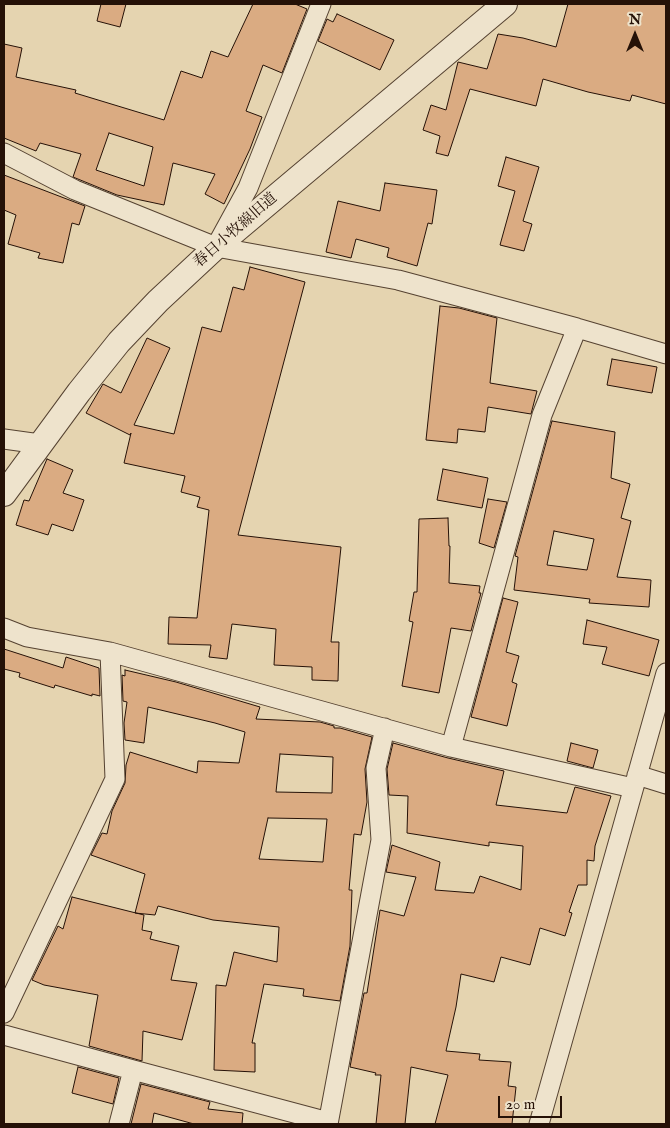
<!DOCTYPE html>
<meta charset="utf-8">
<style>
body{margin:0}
#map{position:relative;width:670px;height:1128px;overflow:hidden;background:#e5d4b0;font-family:"IM FELL English",serif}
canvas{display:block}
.frame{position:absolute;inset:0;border:5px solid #251107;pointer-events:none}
.north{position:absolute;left:610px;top:10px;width:50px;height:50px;-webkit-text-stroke:4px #eee3cc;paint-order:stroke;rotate:0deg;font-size:14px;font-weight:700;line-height:20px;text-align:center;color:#251107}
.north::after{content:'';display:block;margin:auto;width:18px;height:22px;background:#251107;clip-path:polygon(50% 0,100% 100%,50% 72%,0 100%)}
.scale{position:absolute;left:498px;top:1096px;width:64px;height:22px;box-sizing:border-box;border:2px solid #251107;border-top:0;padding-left:6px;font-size:15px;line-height:18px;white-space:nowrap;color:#251107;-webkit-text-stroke:4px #eee3cc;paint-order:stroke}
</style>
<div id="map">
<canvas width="670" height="1128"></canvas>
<div class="frame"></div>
<div class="north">N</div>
<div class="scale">20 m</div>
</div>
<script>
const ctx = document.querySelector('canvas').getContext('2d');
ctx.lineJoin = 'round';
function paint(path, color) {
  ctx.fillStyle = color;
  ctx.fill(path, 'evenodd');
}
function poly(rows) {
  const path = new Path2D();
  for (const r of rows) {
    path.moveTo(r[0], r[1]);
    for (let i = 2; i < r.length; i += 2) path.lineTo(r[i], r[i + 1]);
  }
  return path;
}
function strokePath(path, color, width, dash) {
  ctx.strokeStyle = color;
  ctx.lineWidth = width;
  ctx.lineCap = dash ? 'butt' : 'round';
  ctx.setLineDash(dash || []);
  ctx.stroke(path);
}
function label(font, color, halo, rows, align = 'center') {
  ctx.font = font + ' "IM FELL English","Noto Serif JP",serif';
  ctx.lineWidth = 4;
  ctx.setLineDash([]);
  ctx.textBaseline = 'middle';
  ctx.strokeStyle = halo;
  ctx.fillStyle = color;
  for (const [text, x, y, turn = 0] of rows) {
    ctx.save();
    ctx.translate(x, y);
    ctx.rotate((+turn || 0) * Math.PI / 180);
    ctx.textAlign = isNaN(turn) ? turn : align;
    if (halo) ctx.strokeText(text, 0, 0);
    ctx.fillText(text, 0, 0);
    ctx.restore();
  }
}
const building = poly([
 [101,4,126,4,120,27,97,21,101,4],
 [253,4,295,4,307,9,282,73,263,65,246,111,262,117,250,149,224,204,205,194,215,174,173,163,164,205,117,195,73,177,81,154,40,143,36,151,4,138,4,44,22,48,16,77,76,90,75,93,164,120,181,71,202,78,211,51,228,57,253,4],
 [109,133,153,147,144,186,96,170,109,133],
 [568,4,666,4,666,104,632,95,630,101,588,92,543,79,536,106,470,89,448,156,436,153,440,136,423,130,431,105,446,110,458,62,487,69,498,34,523,38,556,47,568,4],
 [337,14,394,40,380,70,318,41,327,19,333,22,337,14],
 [506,157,539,167,523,221,532,224,524,251,500,245,515,191,498,186,506,157],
 [4,175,85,206,79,225,72,223,63,263,38,258,40,253,8,244,16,215,4,210,4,175],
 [385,183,437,190,432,224,428,223,417,266,387,257,389,248,356,239,351,258,326,252,338,201,380,211,385,183],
 [250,267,305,282,238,535,341,547,331,642,339,642,338,681,312,680,312,667,274,665,276,629,232,624,227,659,209,657,211,645,168,644,169,617,197,618,209,510,197,507,200,497,181,492,185,476,124,463,131,433,130,435,86,413,103,384,121,393,147,338,170,348,134,425,174,434,202,327,221,332,233,287,244,290,250,267],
 [440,306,459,308,497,318,490,383,537,391,531,414,488,407,485,432,458,429,457,443,426,440,440,306],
 [612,359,657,367,652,393,607,385,612,359],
 [552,421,615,432,611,478,630,484,621,518,631,521,617,577,651,580,649,607,589,603,590,599,514,590,518,557,515,556,552,421],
 [554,531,594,539,587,570,547,565,554,531],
 [47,459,73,470,63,493,84,500,73,531,52,524,48,535,16,525,24,500,29,501,47,459],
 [443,469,488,478,482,508,437,500,443,469],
 [488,499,507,502,494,548,479,543,488,499],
 [448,518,449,546,450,546,449,583,480,586,479,593,481,593,471,631,451,628,439,693,402,686,413,622,409,621,414,592,417,592,419,519,448,518],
 [503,598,518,602,506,652,519,656,512,682,517,684,507,726,471,717,503,598],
 [587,620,659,640,649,676,602,664,607,647,583,644,587,620],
 [4,649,63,668,66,657,99,668,100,696,92,694,92,696,55,685,54,688,19,677,20,673,4,669,4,649],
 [125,670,176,682,260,707,256,719,320,722,334,726,334,728,340,728,372,737,365,769,367,802,361,835,354,834,349,890,352,890,350,946,340,1001,303,996,304,989,264,984,252,1043,255,1043,255,1072,214,1070,216,985,226,986,234,952,277,962,279,927,213,920,158,906,155,915,135,913,145,874,91,855,102,833,107,834,112,811,125,783,126,765,130,752,197,773,198,761,239,763,245,732,215,723,148,707,144,743,125,740,124,723,127,702,123,701,122,675,125,676,125,670],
 [280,754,333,757,332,793,276,792,280,754],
 [268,818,327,819,323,862,259,859,268,818],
 [393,743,448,758,504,771,496,805,567,813,575,787,611,796,595,846,594,861,587,860,587,885,578,885,569,912,572,913,565,936,540,928,530,965,501,957,494,982,461,974,456,1007,446,1051,480,1054,479,1060,511,1062,508,1086,516,1087,512,1124,435,1124,448,1075,411,1067,405,1124,376,1124,381,1075,375,1075,376,1073,350,1067,364,993,367,993,380,910,404,916,416,877,386,872,392,845,440,862,435,890,474,893,480,876,521,890,523,846,489,842,489,846,407,833,408,796,389,795,387,769,393,743],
 [571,743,598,750,593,768,567,761,571,743],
 [72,897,144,915,142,930,152,932,150,939,179,946,171,980,197,983,182,1040,143,1031,142,1061,89,1046,98,995,44,985,32,980,58,926,63,929,72,897],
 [78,1067,119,1078,113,1104,72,1093,78,1067],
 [141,1084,210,1102,208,1109,243,1113,242,1124,194,1124,154,1113,152,1124,131,1124,141,1084]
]);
paint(building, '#daab82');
strokePath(building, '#251107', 1);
const minor = poly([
 [4,153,75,190,216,247,398,280,577,328,666,354],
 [219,241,248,188,321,4],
 [4,439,40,444],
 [4,628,27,637,110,652,451,747,633,788],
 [451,747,542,415,577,328],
 [637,775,666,784],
 [4,1013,115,779,110,652],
 [4,1035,133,1070,119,1124],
 [133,1070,328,1122],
 [328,1124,381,840,376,768,385,728],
 [539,1124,666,673]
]);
const tertiary = poly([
 [4,494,79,392,119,342,158,301,216,247,505,4]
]);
strokePath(minor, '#554231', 21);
strokePath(tertiary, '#554231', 26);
strokePath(minor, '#eee3cc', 19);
strokePath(tertiary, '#eee3cc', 24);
label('15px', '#251107', '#eee3cc', [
 ["春日小牧線旧道",236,231,-41]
]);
</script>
